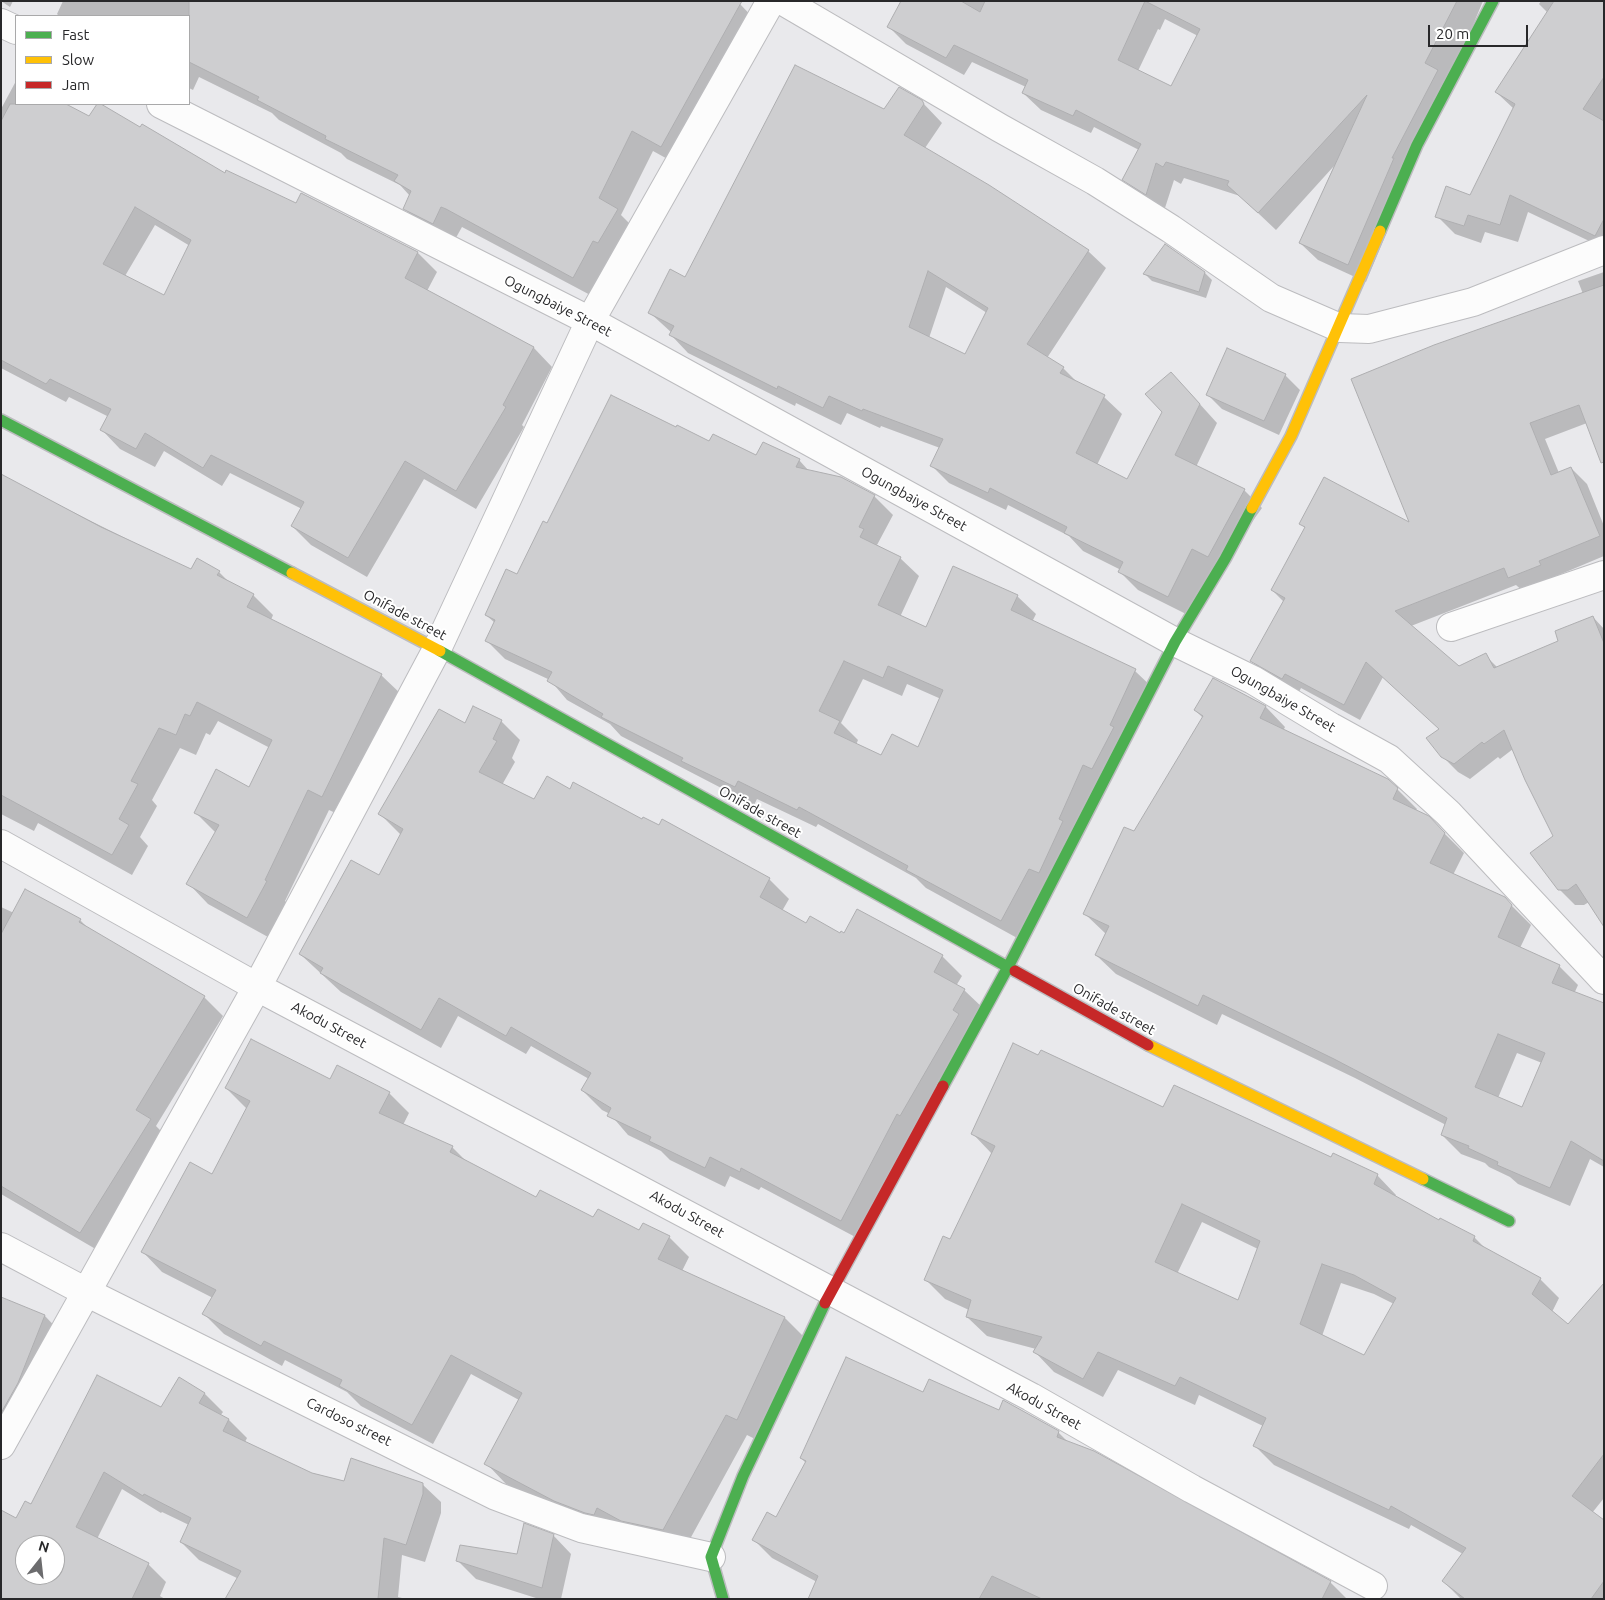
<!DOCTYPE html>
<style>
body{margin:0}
#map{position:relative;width:1605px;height:1600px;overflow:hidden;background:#e9e9ec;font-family:Ubuntu,sans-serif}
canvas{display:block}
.frame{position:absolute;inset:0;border:2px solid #28282a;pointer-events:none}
.legend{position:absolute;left:15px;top:15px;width:175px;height:90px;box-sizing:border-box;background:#fff;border:1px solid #a9a9aa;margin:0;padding:6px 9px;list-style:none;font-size:15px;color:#28282a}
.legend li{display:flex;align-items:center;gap:10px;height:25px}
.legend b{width:25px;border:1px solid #a9a9aa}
.north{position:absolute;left:15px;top:1535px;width:50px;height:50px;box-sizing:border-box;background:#fff;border:1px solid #a9a9aa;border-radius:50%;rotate:16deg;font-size:14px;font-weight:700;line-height:20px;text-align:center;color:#28282a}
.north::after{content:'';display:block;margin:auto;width:18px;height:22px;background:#6c6c6e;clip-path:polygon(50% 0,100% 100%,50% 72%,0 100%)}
.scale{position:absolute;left:1428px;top:25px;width:100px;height:22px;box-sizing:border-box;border:2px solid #28282a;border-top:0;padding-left:6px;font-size:15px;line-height:18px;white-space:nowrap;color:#28282a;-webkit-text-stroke:4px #fff;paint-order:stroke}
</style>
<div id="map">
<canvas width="1605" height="1600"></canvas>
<div class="frame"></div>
<ul class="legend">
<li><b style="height:6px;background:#4caf50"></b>Fast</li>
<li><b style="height:6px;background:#ffc107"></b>Slow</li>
<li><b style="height:6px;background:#c62828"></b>Jam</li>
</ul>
<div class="north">N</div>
<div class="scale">20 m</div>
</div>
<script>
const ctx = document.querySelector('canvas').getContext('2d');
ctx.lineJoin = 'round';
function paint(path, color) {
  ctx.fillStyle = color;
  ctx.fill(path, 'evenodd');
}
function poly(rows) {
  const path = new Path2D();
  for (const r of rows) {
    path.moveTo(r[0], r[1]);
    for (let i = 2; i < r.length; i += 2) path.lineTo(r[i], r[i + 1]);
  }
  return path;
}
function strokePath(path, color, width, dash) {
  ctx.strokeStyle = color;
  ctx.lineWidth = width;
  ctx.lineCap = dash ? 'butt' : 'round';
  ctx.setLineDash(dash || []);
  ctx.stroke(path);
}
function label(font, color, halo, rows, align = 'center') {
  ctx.font = font + ' Ubuntu,sans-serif';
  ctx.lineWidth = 4;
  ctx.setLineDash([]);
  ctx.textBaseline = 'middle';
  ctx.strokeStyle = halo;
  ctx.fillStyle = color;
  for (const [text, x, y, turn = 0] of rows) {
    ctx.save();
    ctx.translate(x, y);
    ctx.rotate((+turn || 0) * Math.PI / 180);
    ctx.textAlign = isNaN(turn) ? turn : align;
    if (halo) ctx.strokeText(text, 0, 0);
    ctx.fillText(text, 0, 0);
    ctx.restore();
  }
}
paint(poly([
 [1,1,13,1,10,7],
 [63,1,679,1,740,4,760,25,682,167,653,151,621,215,637,231,594,297,462,227,453,243,425,229,405,209,410,196,400,185,347,159,341,153,279,120,272,113,199,77,193,90,189,88,189,16,59,16,57,14],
 [903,1,1483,1,1366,282,1318,260,1300,243,1334,166,1276,230,1240,196,1184,178,1181,184,1174,180,1164,211,1142,197,1124,180,1139,150,1094,127,1091,133,1041,110,1023,93,1026,87,972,62,964,75,906,44,888,26],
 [1165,19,1198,36,1171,88,1138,71,1158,29,1160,30],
 [1541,1,1604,1,1604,248,1528,212,1518,242,1485,232,1481,243,1455,234,1437,216,1471,196,1514,109,1496,92,1548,13,1539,4],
 [16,81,16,104,63,104,90,118,98,104,225,175,296,204,302,194,418,253,437,272,427,291,534,348,552,367,522,425,524,427,476,509,424,479,367,577,311,545,292,526,302,509,230,473,222,486,164,451,155,467,120,449,102,430,109,417,69,397,66,402,1,368,1,109],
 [155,225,190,246,164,296,125,276],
 [921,101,942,123,925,148,1088,251,1106,268,1047,358,1063,368,1079,384,1104,397,1122,414,1097,465,1128,480,1188,391,1217,423,1196,467,1244,490,1262,508,1186,614,1138,590,1120,572,1121,570,1083,551,1069,536,1008,505,1006,510,949,483,931,465,940,448,881,426,880,428,847,413,841,425,796,403,795,406,688,353,671,335,672,333,649,312,686,278,884,110],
 [946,287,987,313,966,356,929,338],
 [1604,272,1604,447,1587,423,1545,439,1559,473,1571,468,1587,484,1604,526,1604,556,1554,577,1556,581,1525,593,1516,585,1411,626,1459,668,1485,655,1498,668,1560,641,1593,617,1604,629,1604,925,1589,902,1584,905,1575,905,1559,889,1554,836,1513,749,1500,759,1498,757,1470,779,1458,772,1442,756,1440,729,1383,677,1360,720,1301,688,1298,694,1268,677,1252,661,1284,602,1272,590,1305,528,1301,524,1411,525,1583,294,1578,281],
 [1205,273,1212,280,1206,298,1152,281,1145,274],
 [1285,375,1300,390,1279,435,1222,409,1207,394],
 [677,429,710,443,757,457,799,460,809,471,840,478,874,496,893,515,877,545,900,558,919,576,900,617,927,629,1017,596,1036,614,1032,622,1135,671,1154,689,1019,939,926,888,916,878,818,824,816,827,757,799,754,805,621,736,610,724,567,700,550,680,505,659,487,641,495,623,486,615,517,575,548,525],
 [863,679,902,696,907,684,941,699,919,748,882,757,856,745,858,740,841,723],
 [1,476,191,571,219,572,230,583,253,595,273,615,271,620,381,675,402,695,342,816,329,810,285,901,287,903,268,937,208,904,188,883,216,833,195,812,249,789,270,748,218,721,210,735,206,733,196,755,180,748,152,800,157,806,140,837,148,846,132,875,38,823,34,831,1,814],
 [1213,679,1266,707,1285,727,1283,731,1397,789,1417,809,1415,812,1428,817,1464,853,1453,875,1504,898,1531,925,1520,948,1559,966,1578,985,1574,994,1604,1007,1604,1167,1590,1159,1570,1206,1518,1184,1510,1177,1489,1167,1485,1163,1461,1154,1442,1135,1446,1125,1355,1078,1222,1014,1217,1025,1116,974,1096,955,1106,934,1085,914,1203,718,1195,710],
 [1517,1053,1542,1063,1523,1109,1498,1098],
 [501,721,520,740,512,758,515,762,502,785,534,801,570,791,660,827,663,821,769,879,789,899,782,911,807,924,841,935,942,956,962,976,956,986,964,990,984,1009,861,1240,761,1187,759,1190,730,1176,725,1187,670,1160,661,1151,628,1135,610,1114,602,1110,582,1090,589,1079,531,1046,526,1054,458,1016,441,1048,341,992,300,954,380,876,401,835,380,814,465,725],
 [1,907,14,913,80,920,91,931,204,997,223,1016,156,1126,169,1139,99,1251,1,1194],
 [330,1081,389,1093,409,1113,403,1125,452,1147,468,1163,537,1199,594,1219,669,1237,689,1257,682,1271,785,1318,805,1338,757,1440,747,1435,684,1550,575,1521,506,1484,486,1463,519,1400,471,1374,433,1444,361,1406,347,1392,285,1360,282,1366,224,1334,204,1314,213,1298,162,1272,142,1251,213,1176,247,1109,226,1088],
 [1164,1109,1332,1159,1377,1175,1396,1195,1395,1197,1439,1222,1441,1219,1475,1238,1486,1249,1540,1279,1559,1298,1552,1312,1568,1326,1604,1285,1604,1498,1592,1513,1604,1522,1604,1599,1461,1599,1443,1581,1463,1554,1411,1525,1409,1529,1274,1465,1254,1445,1263,1426,1199,1395,1195,1405,1118,1370,1103,1397,1054,1372,1035,1352,1036,1349,987,1336,967,1317,969,1310,945,1299,925,1279,951,1241,992,1154,973,1134],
 [1202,1222,1258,1249,1238,1302,1177,1274],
 [1341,1283,1374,1294,1394,1304,1364,1356,1322,1336],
 [1,1298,45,1316,64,1336,1,1434],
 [923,1393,1000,1412,1058,1432,1069,1443,1094,1452,1330,1582,1347,1599,810,1599,817,1582,772,1558,754,1540,776,1519,806,1463,801,1458],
 [205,1394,223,1412,220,1416,229,1420,247,1438,245,1442,312,1474,344,1482,422,1484,441,1502,441,1513,425,1562,402,1555,398,1597,406,1599,226,1599,239,1579,199,1560,181,1542,189,1525,162,1512,161,1513,122,1489,97,1539,148,1564,166,1582,160,1596,165,1599,1,1599,16,1520,31,1506,161,1409],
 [25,1545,55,1545,55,1575,25,1575],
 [553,1535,571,1554,561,1599,539,1599,476,1579,457,1560,518,1556]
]), '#0003');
const building = poly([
 [189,1,742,1,661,147,632,131,599,198,618,209,598,243,593,241,573,278,446,209,441,207,433,224,403,209,411,191,394,181,398,175,325,139,326,136,257,100,259,97,189,62,189,1],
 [901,1,961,1,980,12,985,1,1457,1,1425,63,1438,70,1392,158,1394,158,1348,265,1299,243,1367,95,1258,213,1227,185,1229,181,1166,162,1163,167,1156,163,1146,195,1122,180,1141,144,1076,110,1073,116,1022,93,1028,80,954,45,946,58,887,27,901,1],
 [1145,1,1200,29,1171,86,1118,60,1145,1],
 [1554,1,1604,1,1604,77,1583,109,1604,121,1604,219,1595,236,1510,195,1500,225,1468,215,1464,226,1435,217,1446,186,1470,195,1515,104,1495,92,1554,1],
 [795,65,884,109,899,87,922,100,924,104,904,135,989,185,1089,250,1027,344,1064,367,1060,373,1105,395,1076,453,1127,479,1162,412,1145,394,1171,372,1200,404,1175,455,1245,489,1208,557,1192,549,1168,597,1118,572,1123,562,1064,533,1067,527,990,488,988,493,930,466,943,439,863,409,862,411,829,396,823,408,778,386,777,389,669,335,674,326,648,313,670,269,685,277,795,65],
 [928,271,988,308,965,354,909,327,928,271],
 [10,104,66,104,89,116,97,104,101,104,140,127,142,124,225,173,226,170,296,203,301,193,418,252,405,278,534,347,503,405,506,407,456,491,405,461,348,558,291,526,304,502,211,455,203,468,145,433,136,449,100,430,111,409,50,379,46,384,1,360,1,121,10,104],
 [135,207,191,240,164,295,103,264,135,207],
 [1165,244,1205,272,1199,292,1143,274,1165,244],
 [1604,285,1604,462,1601,463,1579,405,1530,423,1551,475,1571,467,1600,536,1539,561,1541,565,1508,578,1504,568,1395,611,1459,666,1486,653,1494,668,1558,641,1555,631,1593,616,1604,643,1604,927,1576,884,1568,890,1558,890,1530,853,1553,836,1525,780,1504,730,1484,744,1482,742,1454,764,1441,757,1426,738,1439,729,1366,662,1344,705,1285,674,1282,679,1250,661,1285,598,1271,590,1305,527,1299,524,1324,477,1409,522,1351,379,1434,345,1604,285],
 [1227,348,1286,374,1264,421,1206,395,1227,348],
 [611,395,676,427,677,425,709,441,713,434,756,455,763,442,800,459,796,467,841,477,875,495,859,527,864,529,860,537,901,557,878,605,926,627,953,566,1018,595,1011,610,1136,669,1110,725,1114,727,1092,769,1083,765,1059,819,1063,821,1039,873,1029,869,1001,921,906,870,908,866,799,807,797,810,738,781,735,787,681,761,683,758,601,717,603,714,547,681,552,672,485,641,495,620,485,615,506,569,517,574,543,521,547,523,611,395],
 [844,661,883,678,888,666,943,690,918,747,892,734,881,755,834,733,840,721,819,711,844,661],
 [1,474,101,527,191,569,197,558,220,571,217,575,254,594,247,607,382,674,322,797,308,790,265,880,267,881,247,918,186,884,219,825,194,813,216,769,249,787,272,740,197,702,190,716,185,714,176,735,159,728,131,781,138,784,119,819,129,825,112,855,1,795,1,474],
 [1213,678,1266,706,1260,718,1388,779,1398,788,1393,799,1429,816,1445,833,1430,863,1505,897,1512,905,1498,937,1560,965,1552,983,1604,1003,1604,1161,1571,1141,1550,1188,1497,1165,1498,1162,1468,1148,1469,1146,1441,1135,1447,1118,1334,1059,1203,995,1198,1006,1095,955,1109,926,1083,914,1124,827,1134,831,1203,716,1194,710,1213,678],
 [1498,1034,1545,1053,1522,1107,1475,1087,1498,1034],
 [473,706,502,720,493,739,497,741,479,772,534,799,547,776,570,789,573,782,642,819,643,817,659,825,662,819,770,878,760,897,806,923,810,916,840,933,841,931,844,933,857,909,943,955,934,972,965,989,953,1010,959,1014,900,1116,897,1114,841,1221,741,1168,740,1172,710,1157,705,1168,649,1141,651,1137,607,1116,611,1108,581,1090,591,1073,511,1027,506,1036,439,998,421,1030,320,973,323,968,299,954,351,860,379,875,403,829,378,814,439,709,465,723,473,706],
 [25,889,81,919,79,922,205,996,136,1110,151,1119,80,1233,1,1186,1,934,25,889],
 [251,1039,330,1079,337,1065,390,1092,379,1113,453,1146,450,1152,536,1197,540,1190,593,1217,598,1209,639,1230,643,1223,670,1236,658,1259,785,1317,737,1420,726,1415,663,1530,621,1521,597,1508,594,1515,585,1513,554,1501,484,1464,522,1393,451,1355,412,1425,339,1386,342,1380,264,1341,261,1346,202,1314,216,1290,141,1252,190,1162,212,1174,250,1101,225,1088,251,1039],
 [1013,1043,1038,1055,1041,1050,1163,1107,1174,1085,1331,1157,1333,1153,1378,1174,1374,1184,1439,1220,1440,1218,1475,1236,1473,1241,1541,1278,1532,1294,1568,1324,1604,1283,1604,1454,1572,1496,1604,1520,1604,1581,1591,1599,1465,1599,1442,1581,1466,1548,1391,1506,1389,1510,1253,1446,1266,1418,1180,1377,1175,1386,1098,1352,1083,1379,1033,1352,1042,1337,966,1317,971,1300,924,1280,943,1236,950,1239,995,1146,971,1134,1013,1043],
 [1182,1204,1260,1241,1238,1300,1155,1262,1182,1204],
 [1322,1264,1354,1275,1396,1298,1364,1355,1300,1324,1322,1264],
 [1,1297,45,1315,18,1383,1,1413,1,1297],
 [846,1357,923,1392,929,1379,999,1410,1003,1400,1059,1431,1057,1437,1094,1451,1331,1581,1322,1599,1042,1599,992,1576,979,1599,808,1599,818,1576,752,1540,767,1512,776,1517,806,1461,800,1458,846,1357],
 [97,1375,161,1407,179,1377,205,1393,199,1403,229,1419,223,1431,312,1473,344,1481,351,1458,423,1483,423,1494,406,1545,384,1538,378,1599,225,1599,241,1571,180,1542,191,1518,144,1494,143,1496,104,1472,76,1527,149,1563,132,1599,1,1599,1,1510,16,1518,25,1501,31,1504,97,1375],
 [25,1545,55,1545,55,1575,25,1575,25,1545],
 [524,1523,554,1534,542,1588,456,1561,460,1545,517,1554,524,1523]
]);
paint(building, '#ceced0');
strokePath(building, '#aeaeb0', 1);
const street = poly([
 [783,1,1000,128,1095,181,1171,229,1271,298,1340,328,1369,329,1473,302,1604,250],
 [1,23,16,30],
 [161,104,590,321,1175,642,1253,680,1331,727,1389,759,1448,813,1604,980],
 [1451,627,1604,575],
 [1,844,257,987,1031,1397,1192,1489,1373,1586],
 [1,1247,88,1293,496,1496,581,1528,711,1557],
 [1,1445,257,987,437,649,590,321,771,1]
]);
const fast = poly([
 [1380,231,1417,145,1493,1],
 [1,420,292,573],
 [440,651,1015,971],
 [943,1086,1008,967,1175,642,1225,559,1252,508],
 [1423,1179,1509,1221],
 [723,1599,711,1557,743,1476,825,1303]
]);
const slow = poly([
 [1252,508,1291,436,1380,231],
 [292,573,440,651],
 [1148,1045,1423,1179]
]);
const jam = poly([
 [1015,971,1148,1045],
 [825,1303,943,1086]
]);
strokePath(street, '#bcbcbf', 30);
strokePath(fast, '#bcbcbf', 14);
strokePath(slow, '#bcbcbf', 14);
strokePath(jam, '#bcbcbf', 14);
strokePath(street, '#fcfcfc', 28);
strokePath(fast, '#4caf50', 11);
strokePath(slow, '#ffc107', 11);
strokePath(jam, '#c62828', 11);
label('14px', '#28282a', '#fff', [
 ["Ogungbaiye Street",558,306,27],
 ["Ogungbaiye Street",914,499,29],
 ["Onifade street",405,615,28],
 ["Ogungbaiye Street",1283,699,30],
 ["Onifade street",760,812,29],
 ["Onifade street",1114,1009,29],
 ["Akodu Street",329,1025,28],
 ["Akodu Street",687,1214,29],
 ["Akodu Street",1044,1406,29],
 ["Cardoso street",349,1422,26]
]);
</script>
